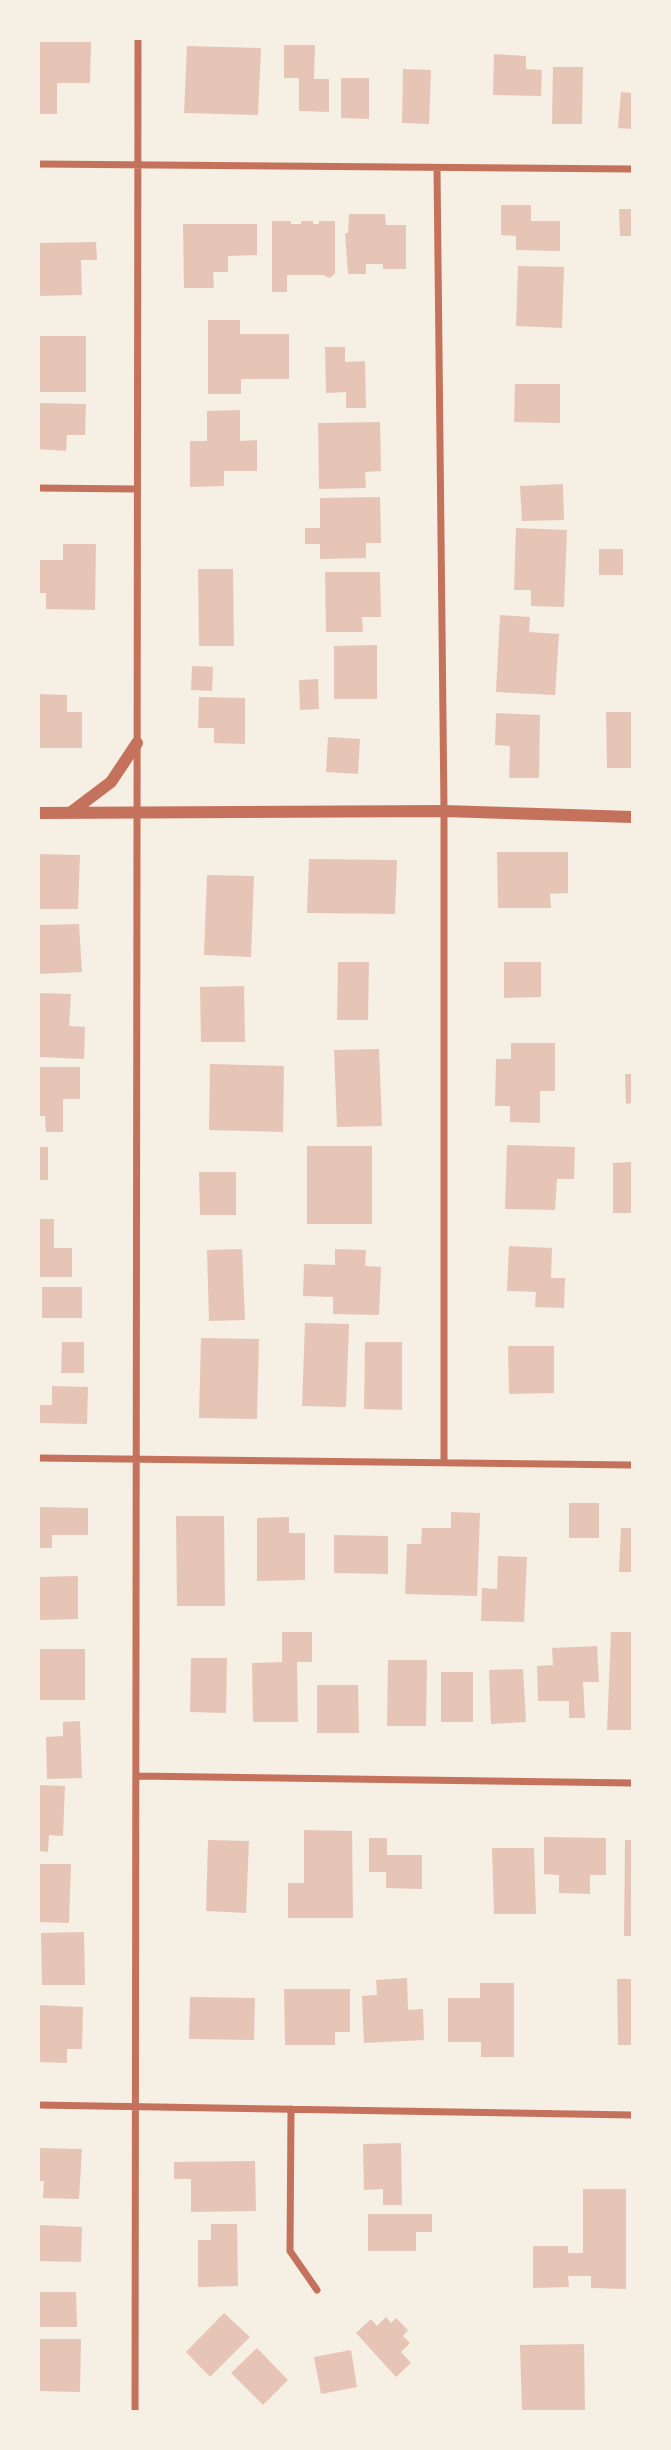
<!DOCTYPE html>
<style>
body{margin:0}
#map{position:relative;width:671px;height:2450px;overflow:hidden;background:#f6efe4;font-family:"Roboto Condensed",sans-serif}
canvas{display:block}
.frame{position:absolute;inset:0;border:40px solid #f6efe4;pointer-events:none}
</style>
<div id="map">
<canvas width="671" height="2450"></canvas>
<div class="frame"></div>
</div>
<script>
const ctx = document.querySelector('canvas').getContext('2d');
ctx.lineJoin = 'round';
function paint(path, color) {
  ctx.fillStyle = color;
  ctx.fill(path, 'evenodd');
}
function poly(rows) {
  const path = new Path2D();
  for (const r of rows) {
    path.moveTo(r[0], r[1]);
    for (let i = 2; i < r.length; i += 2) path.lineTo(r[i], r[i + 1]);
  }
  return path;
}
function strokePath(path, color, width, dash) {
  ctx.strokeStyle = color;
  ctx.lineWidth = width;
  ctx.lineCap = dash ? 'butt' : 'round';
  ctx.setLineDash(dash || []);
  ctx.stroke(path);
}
paint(poly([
 [38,42,91,42,90,83,57,83,57,114,40,114],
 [284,45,315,45,314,79,329,79,329,112,299,111,299,78,284,78],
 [187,46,261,48,258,115,184,113],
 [494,54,526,56,526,69,542,70,541,96,493,95],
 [553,67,583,67,582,124,552,124],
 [403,69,431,70,429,124,402,123],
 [341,78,369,78,369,119,341,118],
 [621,92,632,93,632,129,618,128],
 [501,205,531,205,531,221,560,221,560,251,516,250,516,236,501,235],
 [619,209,632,209,632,236,620,236],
 [349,214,385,214,386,225,406,225,406,269,383,269,383,264,366,264,366,274,348,274,345,233,348,233],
 [272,221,291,221,291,224,301,224,301,221,313,221,313,224,319,224,319,221,335,221,335,274,330,278,323,275,287,275,287,292,272,292],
 [183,224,257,224,257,255,228,256,228,272,213,272,214,288,184,288],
 [96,242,97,260,81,260,82,295,38,296,38,243],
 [518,266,564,267,562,328,516,326],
 [208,320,240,320,240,334,289,334,289,379,241,379,241,394,208,394],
 [38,336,86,336,86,392,38,392],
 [325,347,345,347,345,362,365,361,366,408,346,408,346,392,326,393],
 [515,384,560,384,560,423,514,422],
 [38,403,86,404,85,435,67,435,66,451,38,449],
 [240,410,240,441,257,440,257,471,224,471,224,486,190,487,190,441,207,441,207,411],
 [380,422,381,471,365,472,366,488,319,489,318,423],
 [563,484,564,520,522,521,520,486],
 [380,497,381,543,366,543,366,558,320,559,320,544,305,544,305,528,320,528,320,498],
 [516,528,567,530,564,607,531,606,531,590,514,590],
 [63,544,96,544,95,610,46,609,46,593,38,593,38,560,63,560],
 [599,549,623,549,623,575,599,575],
 [198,569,233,569,234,646,199,646],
 [325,572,380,572,381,617,362,617,363,632,326,632],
 [500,615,530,617,529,632,559,634,555,695,496,692],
 [377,645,377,699,334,699,334,646],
 [192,666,213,667,212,691,191,690],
 [318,679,319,709,300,710,299,680],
 [38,694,67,695,67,712,82,712,82,748,38,748],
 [199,697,245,698,245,744,214,743,214,728,198,728],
 [606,712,632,712,632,768,607,768],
 [496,713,540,715,539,778,509,778,510,746,495,745],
 [328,737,360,739,358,774,326,772],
 [497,852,568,852,568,893,550,894,551,908,498,908],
 [38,854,80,855,78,909,38,909],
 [309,859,397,860,395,914,307,913],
 [207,875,254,876,251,957,204,955],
 [79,924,82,972,38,974,38,925],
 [338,962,369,962,368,1020,337,1020],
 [504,962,541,962,541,997,504,998],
 [244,986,245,1042,201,1042,200,987],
 [38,993,71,994,69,1026,85,1027,84,1059,38,1057],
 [511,1043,555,1043,555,1091,540,1091,540,1123,510,1122,510,1106,495,1106,496,1059,511,1059],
 [379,1049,382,1126,337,1127,334,1050],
 [210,1064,284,1066,283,1132,209,1130],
 [38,1067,80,1067,80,1099,63,1099,63,1132,46,1132,45,1116,38,1116],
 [625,1074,632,1074,632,1103,626,1104],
 [507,1145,575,1147,574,1179,557,1179,555,1210,505,1209],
 [307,1146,372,1146,372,1224,307,1224],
 [38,1147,48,1147,48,1180,38,1180],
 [632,1162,632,1213,613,1213,613,1163],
 [199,1172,236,1172,236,1215,200,1215],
 [38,1219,54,1219,54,1248,72,1248,72,1277,38,1277],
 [509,1246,552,1248,551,1278,565,1278,564,1308,535,1307,536,1292,507,1291],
 [242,1249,245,1320,209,1321,207,1250],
 [335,1249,366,1250,365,1266,381,1267,379,1315,333,1314,333,1297,303,1296,304,1264,335,1265],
 [42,1287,82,1287,82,1318,42,1318],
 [305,1323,349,1324,346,1407,302,1406],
 [201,1338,259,1339,257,1419,199,1418],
 [62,1342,84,1342,84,1373,61,1373],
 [365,1342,402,1342,402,1410,364,1409],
 [508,1346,554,1346,554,1393,509,1394],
 [52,1386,88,1387,87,1424,38,1423,38,1405,52,1405],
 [569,1503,599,1503,599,1538,569,1538],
 [38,1507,88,1508,88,1535,52,1535,52,1548,38,1548],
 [451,1512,480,1513,477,1596,405,1594,407,1544,421,1544,422,1528,451,1528],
 [176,1516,224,1516,225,1606,177,1606],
 [289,1517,289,1533,305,1533,305,1580,257,1581,257,1518],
 [621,1528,632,1528,632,1572,619,1572],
 [334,1535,388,1536,388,1574,334,1573],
 [498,1556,527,1557,524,1622,481,1621,482,1588,497,1589],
 [78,1576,78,1619,38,1620,38,1577],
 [282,1632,312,1632,312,1662,297,1662,298,1722,253,1722,252,1663,282,1662],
 [611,1632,632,1632,632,1730,607,1730],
 [597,1646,599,1682,583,1682,585,1718,569,1718,569,1701,538,1701,537,1666,553,1665,552,1648],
 [38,1649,85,1649,85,1700,38,1700],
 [191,1658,227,1658,226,1713,190,1712],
 [388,1660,427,1660,426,1726,387,1726],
 [523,1669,526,1722,491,1724,489,1670],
 [441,1672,473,1672,473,1722,441,1722],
 [317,1685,358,1685,359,1733,317,1733],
 [80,1721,82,1778,47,1779,46,1737,63,1736,63,1722],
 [38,1785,65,1786,63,1836,49,1835,48,1852,38,1851],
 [304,1830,352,1831,353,1918,288,1918,288,1883,304,1883],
 [544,1837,606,1838,606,1875,590,1875,590,1894,559,1893,559,1875,544,1874],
 [369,1838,387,1838,387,1855,422,1855,422,1889,386,1888,386,1872,369,1872],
 [208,1840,249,1841,246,1913,206,1911],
 [625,1840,632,1840,632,1936,624,1936],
 [492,1848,534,1848,536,1914,494,1914],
 [38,1864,71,1864,69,1923,38,1922],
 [84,1932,85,1985,42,1985,41,1933],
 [407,1978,408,2010,423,2009,424,2040,364,2043,362,1996,377,1995,376,1980],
 [617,1979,632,1979,632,2045,618,2045],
 [480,1983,514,1983,514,2057,481,2057,481,2042,448,2042,448,1998,480,1998],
 [284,1989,350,1989,350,2032,335,2032,335,2045,285,2045],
 [190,1997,255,1998,254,2040,189,2039],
 [38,2005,83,2007,82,2049,67,2049,67,2063,38,2062],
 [401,2143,402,2205,383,2205,383,2189,364,2190,363,2144],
 [38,2148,82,2149,79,2199,43,2198,44,2181,38,2181],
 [255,2161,256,2211,191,2212,191,2179,174,2179,174,2162],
 [583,2189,626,2189,626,2289,591,2288,591,2276,568,2276,569,2287,533,2288,533,2246,568,2246,568,2253,583,2253],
 [368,2214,432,2214,432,2232,416,2232,416,2251,368,2251],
 [211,2224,237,2224,238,2286,198,2287,198,2240,211,2240],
 [39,2225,82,2227,81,2262,38,2261],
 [38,2292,76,2292,77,2327,38,2327],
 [224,2313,250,2337,210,2377,186,2352],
 [386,2317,391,2323,396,2318,408,2330,403,2336,410,2343,401,2352,411,2363,396,2377,356,2333,371,2319,377,2326],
 [38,2339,81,2339,80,2392,38,2391],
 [584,2344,585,2412,522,2412,520,2345],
 [257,2348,288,2380,263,2405,231,2373],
 [351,2350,357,2387,321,2394,314,2357]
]), '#e6c5b7');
strokePath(poly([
 [38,164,632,169],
 [437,168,444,811,444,1461],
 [38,488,137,489],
 [38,1458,632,1465],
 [137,1776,632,1783],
 [38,2105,632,2115],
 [291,2109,290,2251,317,2290],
 [135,2412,138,38]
]), '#c5725c', 7);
strokePath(poly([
 [38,813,444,811,632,817],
 [70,813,111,782,137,743]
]), '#c5725c', 12);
</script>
